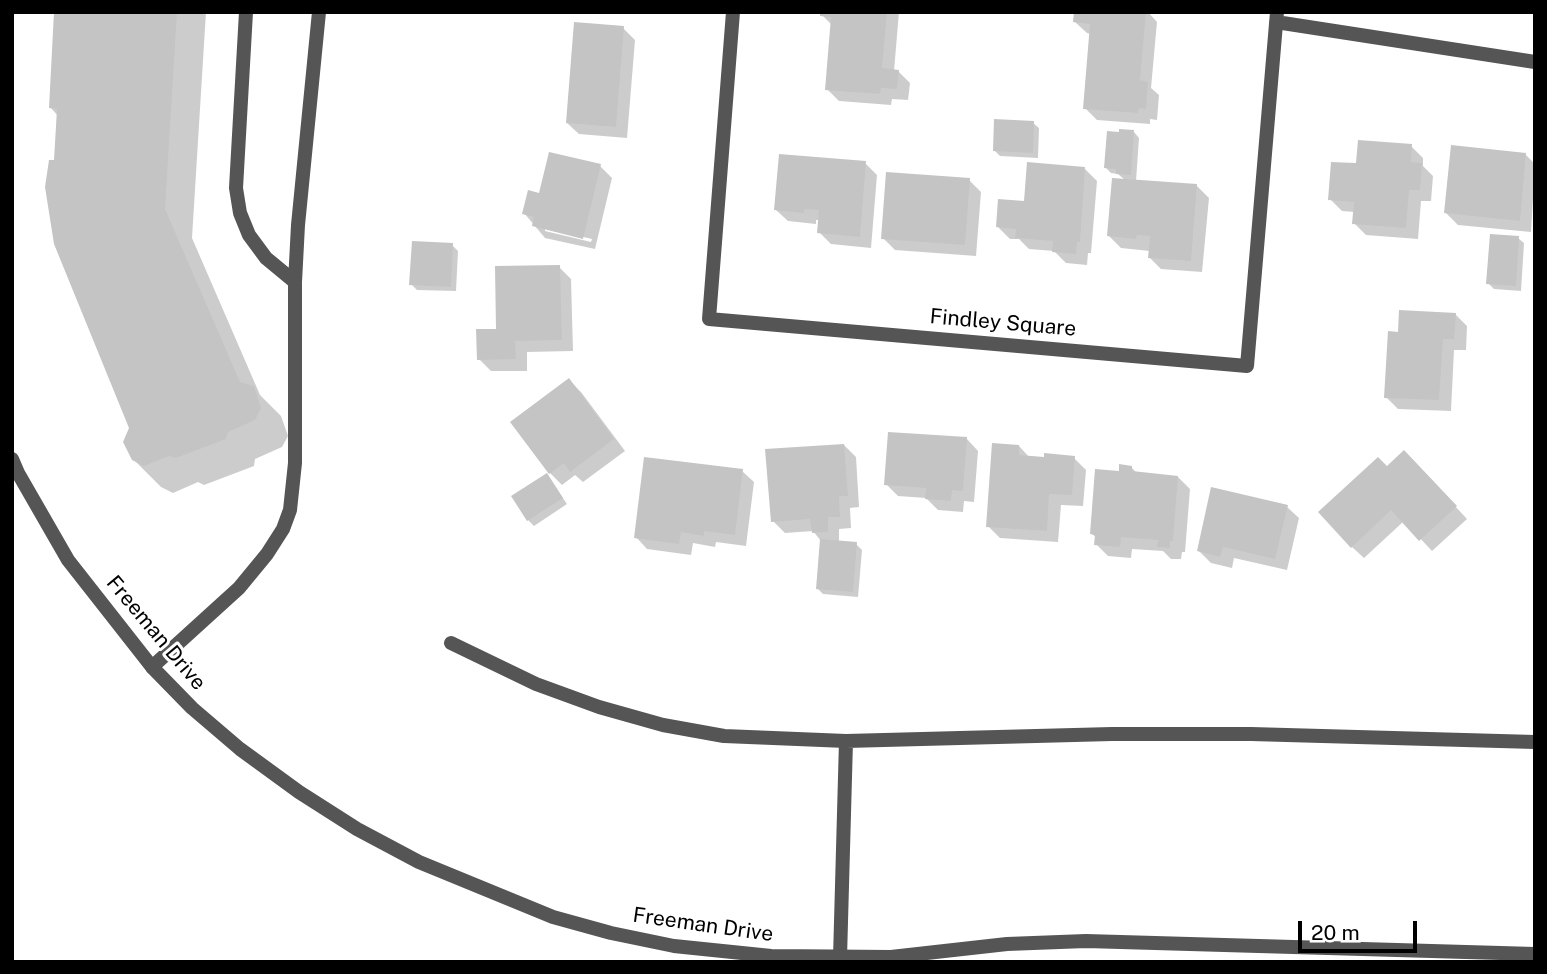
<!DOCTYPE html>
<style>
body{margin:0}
#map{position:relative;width:1547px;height:974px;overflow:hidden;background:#fff;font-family:"Public Sans",sans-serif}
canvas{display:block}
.frame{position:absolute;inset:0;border:14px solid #000;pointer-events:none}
.scale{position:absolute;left:1298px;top:921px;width:119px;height:32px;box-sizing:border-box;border:4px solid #000;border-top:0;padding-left:9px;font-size:21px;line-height:24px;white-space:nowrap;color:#000;-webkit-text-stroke:5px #fff;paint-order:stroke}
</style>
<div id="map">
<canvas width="1547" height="974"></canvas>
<div class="frame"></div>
<div class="scale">20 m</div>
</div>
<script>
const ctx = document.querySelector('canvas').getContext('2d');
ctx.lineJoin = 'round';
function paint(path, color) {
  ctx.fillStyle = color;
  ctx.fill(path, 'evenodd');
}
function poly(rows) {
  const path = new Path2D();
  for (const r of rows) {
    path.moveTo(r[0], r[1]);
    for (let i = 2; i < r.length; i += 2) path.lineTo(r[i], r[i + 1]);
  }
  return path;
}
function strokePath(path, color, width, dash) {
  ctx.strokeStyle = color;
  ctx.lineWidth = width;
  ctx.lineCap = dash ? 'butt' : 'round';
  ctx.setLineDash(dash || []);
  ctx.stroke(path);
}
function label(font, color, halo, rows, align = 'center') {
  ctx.font = font + ' "Public Sans",sans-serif';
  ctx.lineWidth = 6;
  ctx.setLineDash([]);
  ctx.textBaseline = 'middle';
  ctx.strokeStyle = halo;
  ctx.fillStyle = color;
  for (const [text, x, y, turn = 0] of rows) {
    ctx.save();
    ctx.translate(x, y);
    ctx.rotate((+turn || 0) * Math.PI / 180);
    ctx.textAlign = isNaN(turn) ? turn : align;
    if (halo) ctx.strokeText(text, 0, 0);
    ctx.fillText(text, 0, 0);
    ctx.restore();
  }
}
paint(poly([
 [56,12,206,12,192,238,260,395,281,416,288,436,282,447,255,459,254,466,204,485,198,482,173,493,161,487,133,459,131,428,56,162,58,116,51,108],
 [822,12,899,12,894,71,898,71,910,83,908,100,892,99,891,105,839,101,827,89,832,25,822,15],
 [1076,12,1148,12,1157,22,1151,88,1159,95,1157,120,1150,119,1150,124,1097,120,1085,108,1091,34,1087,33,1075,22],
 [623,28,635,40,627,138,579,134,567,123],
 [1033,123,1039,128,1038,158,1000,156,994,150],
 [1134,132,1139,138,1136,181,1197,186,1209,198,1202,272,1161,269,1149,257,1150,251,1121,248,1109,236,1125,180,1118,174,1111,173,1106,168],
 [1411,146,1423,158,1423,166,1433,176,1431,201,1421,201,1418,239,1366,235,1354,223,1355,212,1342,211,1330,199],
 [1525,154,1535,164,1531,232,1458,225,1446,213],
 [865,163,877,175,871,248,831,244,819,232,820,220,816,220,816,224,788,221,776,210],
 [600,166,612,178,595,249,545,238,524,213,540,195],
 [545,228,592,239,591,242,545,231],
 [1085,169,1097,181,1091,253,1088,253,1087,265,1066,263,1054,251,1029,249,1019,239,1010,239,998,227,1026,203],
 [969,180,981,192,976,256,895,250,883,238],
 [1518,238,1524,243,1521,291,1494,289,1488,283],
 [452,245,458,251,456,291,417,290,411,284],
 [559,267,571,279,573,351,527,352,527,371,491,371,479,359,498,331],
 [1455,314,1467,326,1466,350,1454,350,1451,411,1398,409,1386,397,1400,333],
 [569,380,581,392,625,451,583,482,575,475,562,485,550,473],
 [967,439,978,451,974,502,964,501,963,512,938,510,926,498,898,496,886,484],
 [844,445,856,457,859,507,850,508,851,528,839,529,839,543,856,544,862,550,858,597,823,594,818,589,821,541,813,531,785,533,773,521],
 [1019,446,1030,458,1074,458,1086,470,1083,506,1061,505,1058,542,1000,538,988,526],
 [1416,464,1467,519,1432,551,1404,521,1364,558,1352,547,1387,467],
 [1131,467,1137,473,1178,477,1190,489,1185,552,1182,552,1181,559,1171,559,1163,551,1132,549,1131,558,1108,556,1096,544,1097,538,1092,534,1120,473],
 [742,471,754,482,746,546,716,542,715,547,693,543,691,555,647,549,636,537],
 [547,475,567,504,534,526,528,520],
 [1287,507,1299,518,1287,570,1234,558,1232,568,1211,563,1199,551]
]), '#0003');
paint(poly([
 [54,12,177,12,165,209,240,382,254,386,261,408,255,420,228,432,226,439,176,458,169,456,144,466,132,460,123,442,129,428,54,244,45,187,49,160,54,160,57,109,49,108],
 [820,12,887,12,882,68,899,70,897,89,881,88,880,94,825,90,831,17,820,16],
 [1074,12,1146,12,1140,80,1148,82,1146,109,1139,108,1138,113,1083,109,1090,24,1073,22],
 [574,22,624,26,616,127,566,123],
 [994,119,1034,121,1033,153,993,151],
 [1119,129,1134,130,1131,175,1116,174,1116,169,1104,168,1107,131,1119,132],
 [1358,140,1412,144,1411,162,1422,163,1420,190,1409,190,1406,228,1352,224,1354,202,1328,200,1331,162,1356,163],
 [1451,145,1526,153,1520,221,1444,213],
 [549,152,601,164,583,239,532,226,534,217,522,214,528,190,539,193],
 [779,154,866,161,860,237,817,233,819,210,804,209,804,213,774,210],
 [1027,162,1085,167,1080,242,1077,242,1076,254,1052,252,1053,241,1015,238,1016,229,996,227,998,199,1024,201],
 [886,172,970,178,965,245,881,239],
 [1112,178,1197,184,1191,261,1148,258,1150,236,1137,235,1136,239,1107,236],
 [1490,234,1519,236,1516,286,1486,284],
 [412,241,453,243,451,287,409,285],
 [560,265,562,340,515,341,516,359,477,360,476,329,496,329,495,266],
 [1399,310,1456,313,1454,339,1443,339,1439,400,1384,398,1388,331,1398,332],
 [569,378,614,439,570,472,564,463,549,474,510,422],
 [888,432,967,437,963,491,952,490,951,501,925,499,926,488,884,485],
 [992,443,1019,445,1019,455,1044,457,1044,453,1075,456,1072,495,1049,494,1047,531,986,527],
 [844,444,848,496,839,496,840,517,828,517,828,532,812,533,810,519,771,522,765,449],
 [1404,450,1457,506,1419,541,1391,510,1351,548,1318,512,1378,457,1387,466],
 [644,457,743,469,735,535,704,531,704,536,681,532,679,544,634,538],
 [1119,464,1132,466,1132,471,1178,476,1173,541,1170,541,1170,548,1157,547,1158,540,1121,537,1120,547,1094,545,1095,535,1090,534,1095,469,1119,471],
 [547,473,563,498,527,521,511,496],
 [1211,487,1288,505,1275,559,1223,547,1220,557,1197,551],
 [820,539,857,542,853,592,816,589]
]), '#c4c4c4');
strokePath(poly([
 [246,12,236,188,240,213,249,235,266,258,295,282],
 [451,643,536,684,599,707,663,725,724,736,846,741,1112,734,1251,734,1535,742],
 [152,667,239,588,267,554,283,529,290,510,295,463,295,282,298,225,319,12],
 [840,958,846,741]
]), '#555', 14);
strokePath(poly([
 [733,12,709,319,1247,366,1277,12],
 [1276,22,1535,62],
 [12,459,18,473,68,560,152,667,192,708,240,749,299,792,357,829,419,862,553,917,611,933,674,946,771,956,891,957,1007,944,1086,941,1535,954]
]), '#555', 14);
label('21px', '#000', '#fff', [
 ["Findley Square",1003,323,5],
 ["Freeman Drive",156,633,50],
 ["Freeman Drive",703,925,8]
]);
</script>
